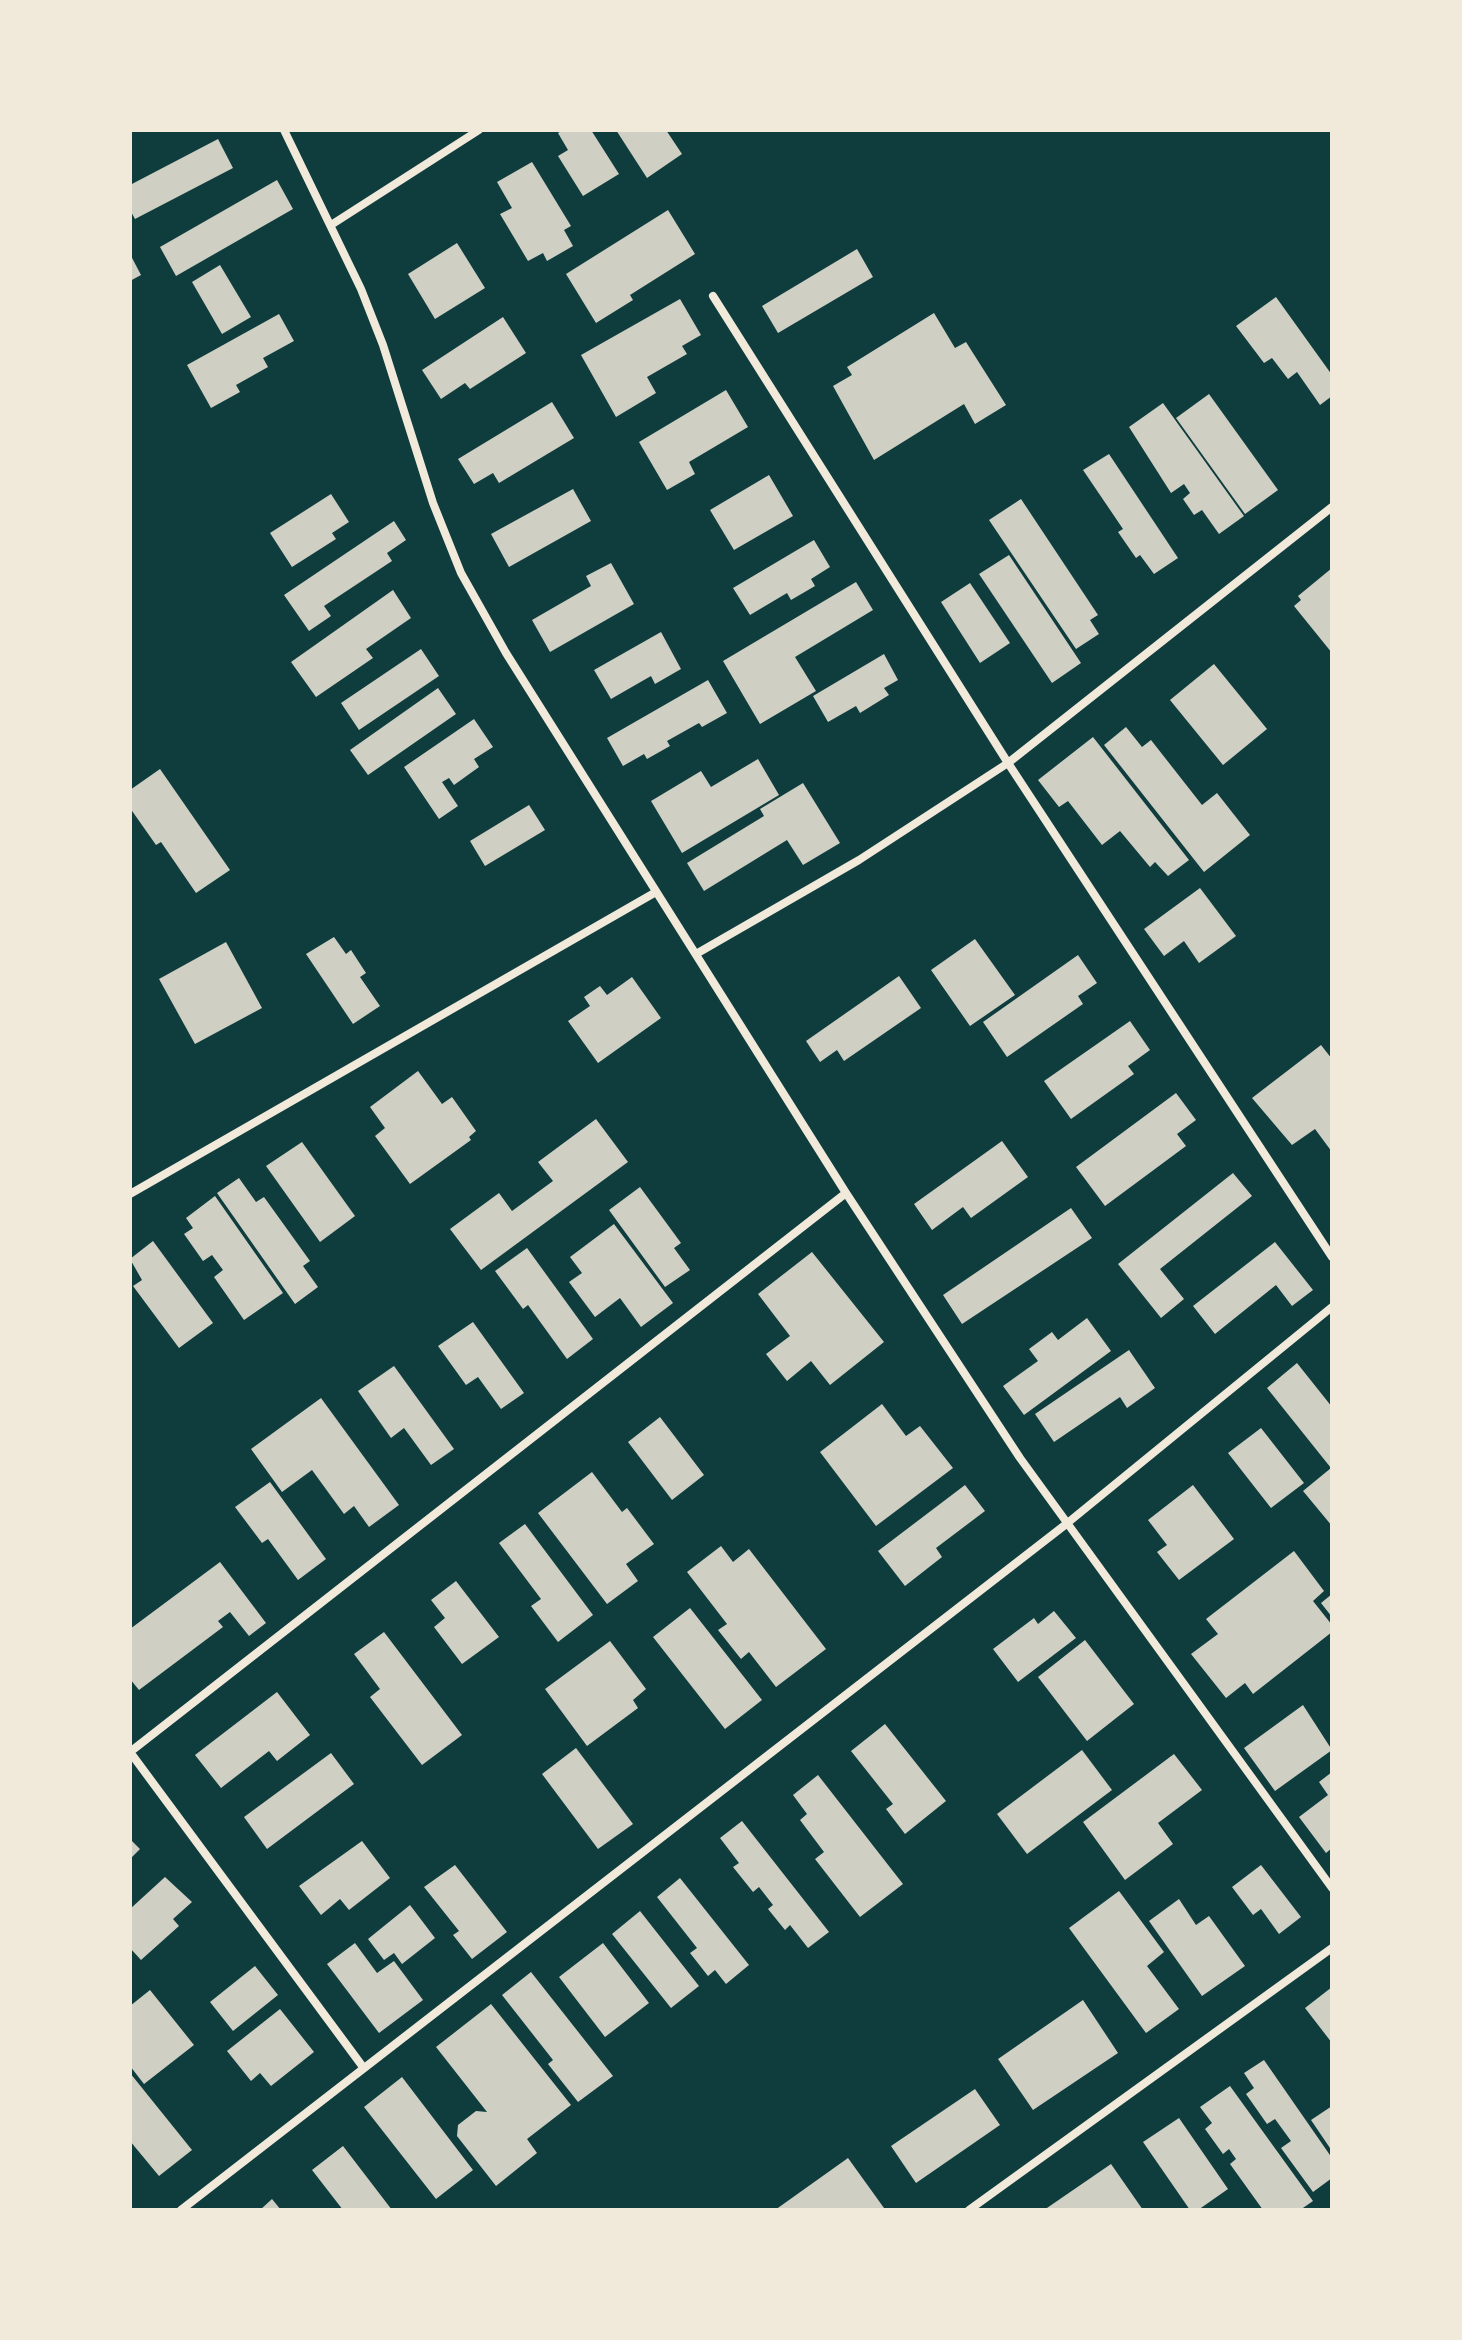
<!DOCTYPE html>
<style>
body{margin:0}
#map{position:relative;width:1462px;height:2340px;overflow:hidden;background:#0f3d3e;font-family:"Exo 2",sans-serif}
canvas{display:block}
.frame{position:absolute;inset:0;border:132px solid #f1e9da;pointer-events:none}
</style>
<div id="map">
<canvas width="1462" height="2340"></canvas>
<div class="frame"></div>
</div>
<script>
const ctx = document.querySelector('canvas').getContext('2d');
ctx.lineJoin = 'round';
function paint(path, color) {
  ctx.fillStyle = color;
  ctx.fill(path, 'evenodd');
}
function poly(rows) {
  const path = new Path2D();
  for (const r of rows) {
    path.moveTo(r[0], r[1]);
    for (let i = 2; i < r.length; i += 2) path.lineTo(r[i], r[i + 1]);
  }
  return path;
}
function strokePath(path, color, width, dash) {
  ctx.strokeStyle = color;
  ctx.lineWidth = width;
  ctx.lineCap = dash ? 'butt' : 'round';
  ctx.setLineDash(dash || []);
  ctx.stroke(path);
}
paint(poly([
 [563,130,591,130,619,174,583,196,558,156,568,150,558,133],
 [616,130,666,130,682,154,647,178],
 [218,139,233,168,135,219,130,210,130,185],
 [532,162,571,226,564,230,573,246,547,261,543,253,528,261,500,214,512,208,497,182],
 [277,180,293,209,176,276,160,247],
 [668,210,695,254,630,295,633,300,596,323,566,274],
 [457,243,485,288,435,319,408,274],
 [857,249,873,277,778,333,762,306],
 [130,254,141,275,130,281],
 [220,265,251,317,222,334,192,282],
 [1276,297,1332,375,1332,396,1320,405,1297,372,1288,379,1272,358,1264,363,1236,326],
 [680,299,701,335,682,346,687,354,647,377,656,393,616,417,581,355],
 [934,313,955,348,966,342,1006,405,975,424,964,404,874,460,833,386,852,375,847,367],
 [279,314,294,341,263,358,268,367,236,385,240,392,211,408,187,365],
 [503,317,526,353,470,389,465,383,441,399,422,370],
 [726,390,748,427,689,462,695,474,667,490,639,442],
 [1209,394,1278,490,1245,514,1176,418],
 [552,402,574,438,499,483,493,473,474,484,458,459],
 [1163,403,1244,516,1219,534,1202,510,1194,515,1183,499,1190,493,1184,484,1171,493,1129,427],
 [1109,454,1178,558,1154,574,1140,555,1136,558,1118,532,1123,529,1083,470],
 [769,475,793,516,734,550,710,510],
 [573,489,591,521,509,567,491,534],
 [331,494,349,522,332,533,336,539,292,567,270,533],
 [1021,499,1098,615,1090,620,1099,634,1076,649,989,520],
 [394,521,406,540,387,553,392,561,324,606,331,616,309,631,284,595],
 [814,540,830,567,811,579,815,586,791,600,787,593,750,615,733,588],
 [1009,555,1081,663,1052,683,979,574],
 [611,563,634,604,550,652,532,620,591,586,586,576],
 [1332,568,1332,653,1294,606,1301,600,1298,596],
 [856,582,873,610,795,657,816,691,760,724,723,661],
 [970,583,1010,643,980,663,941,602],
 [393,590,411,618,366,649,373,658,316,697,291,662],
 [661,632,681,669,655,684,651,676,611,699,594,670],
 [421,649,439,676,359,730,341,703],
 [884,654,898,680,884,688,889,695,860,713,856,706,828,722,813,696],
 [1214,664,1267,729,1223,765,1170,700],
 [708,680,727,713,702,727,699,723,667,741,670,746,647,759,644,754,623,766,607,738],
 [438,688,456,714,368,775,350,750],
 [474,719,493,747,474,759,479,767,454,785,449,778,442,782,458,806,439,819,404,767],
 [1126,727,1142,747,1151,740,1202,805,1217,793,1250,835,1204,872,1104,745],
 [1093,737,1189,860,1168,876,1155,862,1150,867,1120,831,1102,845,1068,801,1059,807,1038,780],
 [758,759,779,795,682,853,651,801,701,771,711,787],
 [160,769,230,870,196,893,161,842,156,845,130,808,130,790],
 [803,783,840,843,803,865,787,840,704,891,687,863,764,816,760,809],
 [529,805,545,830,485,866,470,841],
 [1200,888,1236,936,1199,963,1184,941,1164,956,1144,929],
 [334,937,346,954,351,950,366,973,360,977,380,1006,353,1024,306,954],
 [975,939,1015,995,970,1026,931,970],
 [226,942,262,1008,195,1044,159,979],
 [1078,955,1097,983,1078,996,1083,1004,1007,1057,983,1022],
 [899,976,921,1008,844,1061,837,1050,820,1062,806,1041],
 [632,977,661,1018,598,1063,568,1021,590,1006,584,997,600,986,607,995],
 [1130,1021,1150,1050,1128,1066,1134,1074,1071,1119,1044,1081],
 [1321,1045,1332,1059,1332,1152,1315,1129,1292,1145,1252,1098],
 [418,1071,442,1104,452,1097,476,1131,469,1137,471,1140,410,1184,375,1136,385,1128,370,1107],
 [1176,1093,1196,1120,1177,1134,1186,1146,1105,1206,1076,1167],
 [596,1119,628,1162,481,1270,450,1229,499,1193,512,1211,553,1181,538,1162],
 [1002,1141,1028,1177,971,1218,963,1207,932,1230,914,1204],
 [302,1142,355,1216,320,1242,266,1166],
 [1233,1173,1252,1196,1160,1269,1184,1299,1161,1318,1118,1264],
 [239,1178,256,1202,264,1197,310,1261,303,1266,318,1287,295,1304,217,1193],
 [640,1187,681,1243,674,1248,690,1270,665,1287,609,1210],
 [215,1196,283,1293,244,1320,214,1277,223,1270,212,1255,203,1261,184,1234,193,1228,186,1218],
 [1071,1208,1092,1238,962,1324,943,1295],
 [614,1224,673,1303,641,1327,620,1298,595,1317,569,1282,582,1273,570,1257],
 [153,1241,213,1323,179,1348,133,1286,142,1280,130,1259],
 [1275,1242,1313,1290,1292,1306,1276,1285,1215,1334,1193,1306],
 [527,1248,593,1339,567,1359,528,1305,523,1309,495,1271],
 [812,1252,884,1342,830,1385,811,1361,787,1381,766,1354,790,1336,758,1294],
 [1087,1318,1111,1351,1024,1415,1003,1386,1038,1361,1029,1349,1052,1332,1058,1340],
 [473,1322,524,1393,501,1409,478,1377,466,1385,438,1346],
 [1129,1350,1155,1388,1127,1408,1120,1397,1054,1442,1035,1414],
 [1297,1363,1332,1407,1332,1526,1303,1491,1331,1468,1267,1388],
 [394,1366,454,1449,431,1465,404,1428,391,1438,358,1391],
 [321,1398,399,1505,369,1527,354,1506,344,1514,312,1470,282,1492,251,1449],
 [882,1404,906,1436,920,1426,953,1468,876,1526,820,1452],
 [660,1417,704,1475,672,1500,628,1442],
 [1261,1428,1304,1483,1271,1508,1228,1453],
 [592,1472,622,1512,627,1508,654,1544,626,1564,638,1581,607,1604,538,1513],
 [270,1482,326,1559,298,1580,268,1539,262,1543,235,1507],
 [965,1485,985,1511,936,1548,942,1557,905,1586,878,1551],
 [1193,1485,1234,1539,1179,1580,1157,1552,1167,1545,1148,1520],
 [525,1524,593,1615,558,1642,531,1606,541,1599,499,1543],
 [721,1546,733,1562,749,1549,826,1649,776,1687,749,1652,741,1659,718,1630,727,1624,687,1572],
 [1294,1551,1324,1591,1313,1601,1332,1625,1332,1632,1253,1694,1245,1683,1226,1698,1191,1654,1218,1634,1206,1619],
 [220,1562,266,1623,249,1636,230,1612,218,1621,223,1627,139,1690,130,1679,130,1629],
 [456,1581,499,1637,462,1664,434,1627,445,1618,431,1600],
 [1332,1594,1332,1617,1321,1603],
 [690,1608,762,1700,725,1729,653,1637],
 [1054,1611,1076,1638,1018,1682,993,1649,1034,1618,1038,1624],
 [384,1632,462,1735,422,1765,370,1697,380,1689,354,1654],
 [1085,1640,1134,1704,1087,1741,1038,1677],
 [610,1641,646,1689,633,1700,638,1708,587,1746,545,1689],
 [277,1692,310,1735,277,1761,269,1751,221,1788,195,1755],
 [1303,1705,1332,1750,1275,1791,1244,1748],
 [885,1724,946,1801,905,1834,886,1809,893,1804,851,1751],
 [576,1748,633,1824,598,1849,542,1774],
 [1082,1750,1112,1790,1027,1854,997,1814],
 [331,1753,354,1784,267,1849,244,1817],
 [1174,1754,1202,1790,1158,1823,1173,1844,1125,1880,1083,1822],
 [1332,1772,1332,1848,1326,1853,1299,1817,1328,1795,1319,1782],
 [818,1775,903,1884,860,1917,815,1859,824,1852,800,1820,807,1814,793,1795],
 [742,1821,829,1932,808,1948,790,1925,785,1930,768,1909,773,1905,759,1887,753,1892,733,1867,739,1863,720,1838],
 [130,1839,140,1849,130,1859],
 [362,1841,390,1878,349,1910,340,1899,321,1915,299,1886],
 [455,1865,507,1932,472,1959,453,1935,459,1931,424,1887],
 [1261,1865,1301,1917,1279,1934,1261,1909,1253,1915,1232,1887],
 [165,1877,192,1902,173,1919,179,1926,141,1960,130,1948,130,1909],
 [680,1878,749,1965,726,1984,715,1970,708,1976,690,1953,697,1948,657,1897],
 [1119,1891,1164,1952,1147,1966,1179,2009,1146,2033,1069,1928],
 [1179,1899,1196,1925,1209,1916,1245,1966,1202,1996,1149,1921],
 [410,1905,435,1938,402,1964,394,1953,384,1960,368,1939],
 [640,1911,699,1986,671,2008,612,1934],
 [355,1943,377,1973,394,1961,423,2000,379,2033,327,1964],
 [603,1943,649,2003,605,2037,559,1977],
 [255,1966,278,1995,233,2031,210,2002],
 [531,1972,613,2076,578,2102,548,2064,553,2060,502,1995],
 [1332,1987,1332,2043,1305,2008],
 [150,1990,194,2045,144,2084,130,2066,130,2006],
 [1083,2000,1118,2053,1033,2110,998,2059],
 [491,2004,571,2105,527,2139,537,2153,496,2186,457,2136,458,2125,476,2111,487,2112,436,2047],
 [280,2009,314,2052,271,2086,260,2073,251,2081,227,2051],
 [1264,2060,1332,2158,1332,2178,1313,2192,1281,2148,1291,2141,1275,2119,1267,2124,1246,2094,1254,2088,1244,2073],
 [130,2073,192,2150,159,2176,130,2141],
 [402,2077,473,2170,436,2199,364,2107],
 [1230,2086,1313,2201,1300,2210,1263,2210,1230,2164,1236,2159,1229,2149,1223,2154,1205,2129,1212,2123,1200,2107],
 [975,2089,1000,2125,916,2183,891,2146],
 [1332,2106,1332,2151,1311,2120],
 [1179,2118,1228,2189,1198,2210,1190,2210,1143,2142],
 [343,2146,392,2210,343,2210,312,2170],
 [848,2158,884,2208,775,2210],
 [1111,2164,1143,2210,1044,2210],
 [272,2199,281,2210,260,2210]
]), '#cfcfc3');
strokePath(poly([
 [284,130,361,289,383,345,433,503,461,573,506,653,846,1193,1020,1458,1332,1888],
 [331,225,479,130],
 [713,296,1008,763,1332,1257],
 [696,954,859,860,1008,763,1332,507],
 [130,1194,656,892],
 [363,2067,130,1752,846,1193],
 [181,2210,1065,1525,1332,1307],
 [969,2210,1332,1948]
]), '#f1e9da', 8);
</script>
